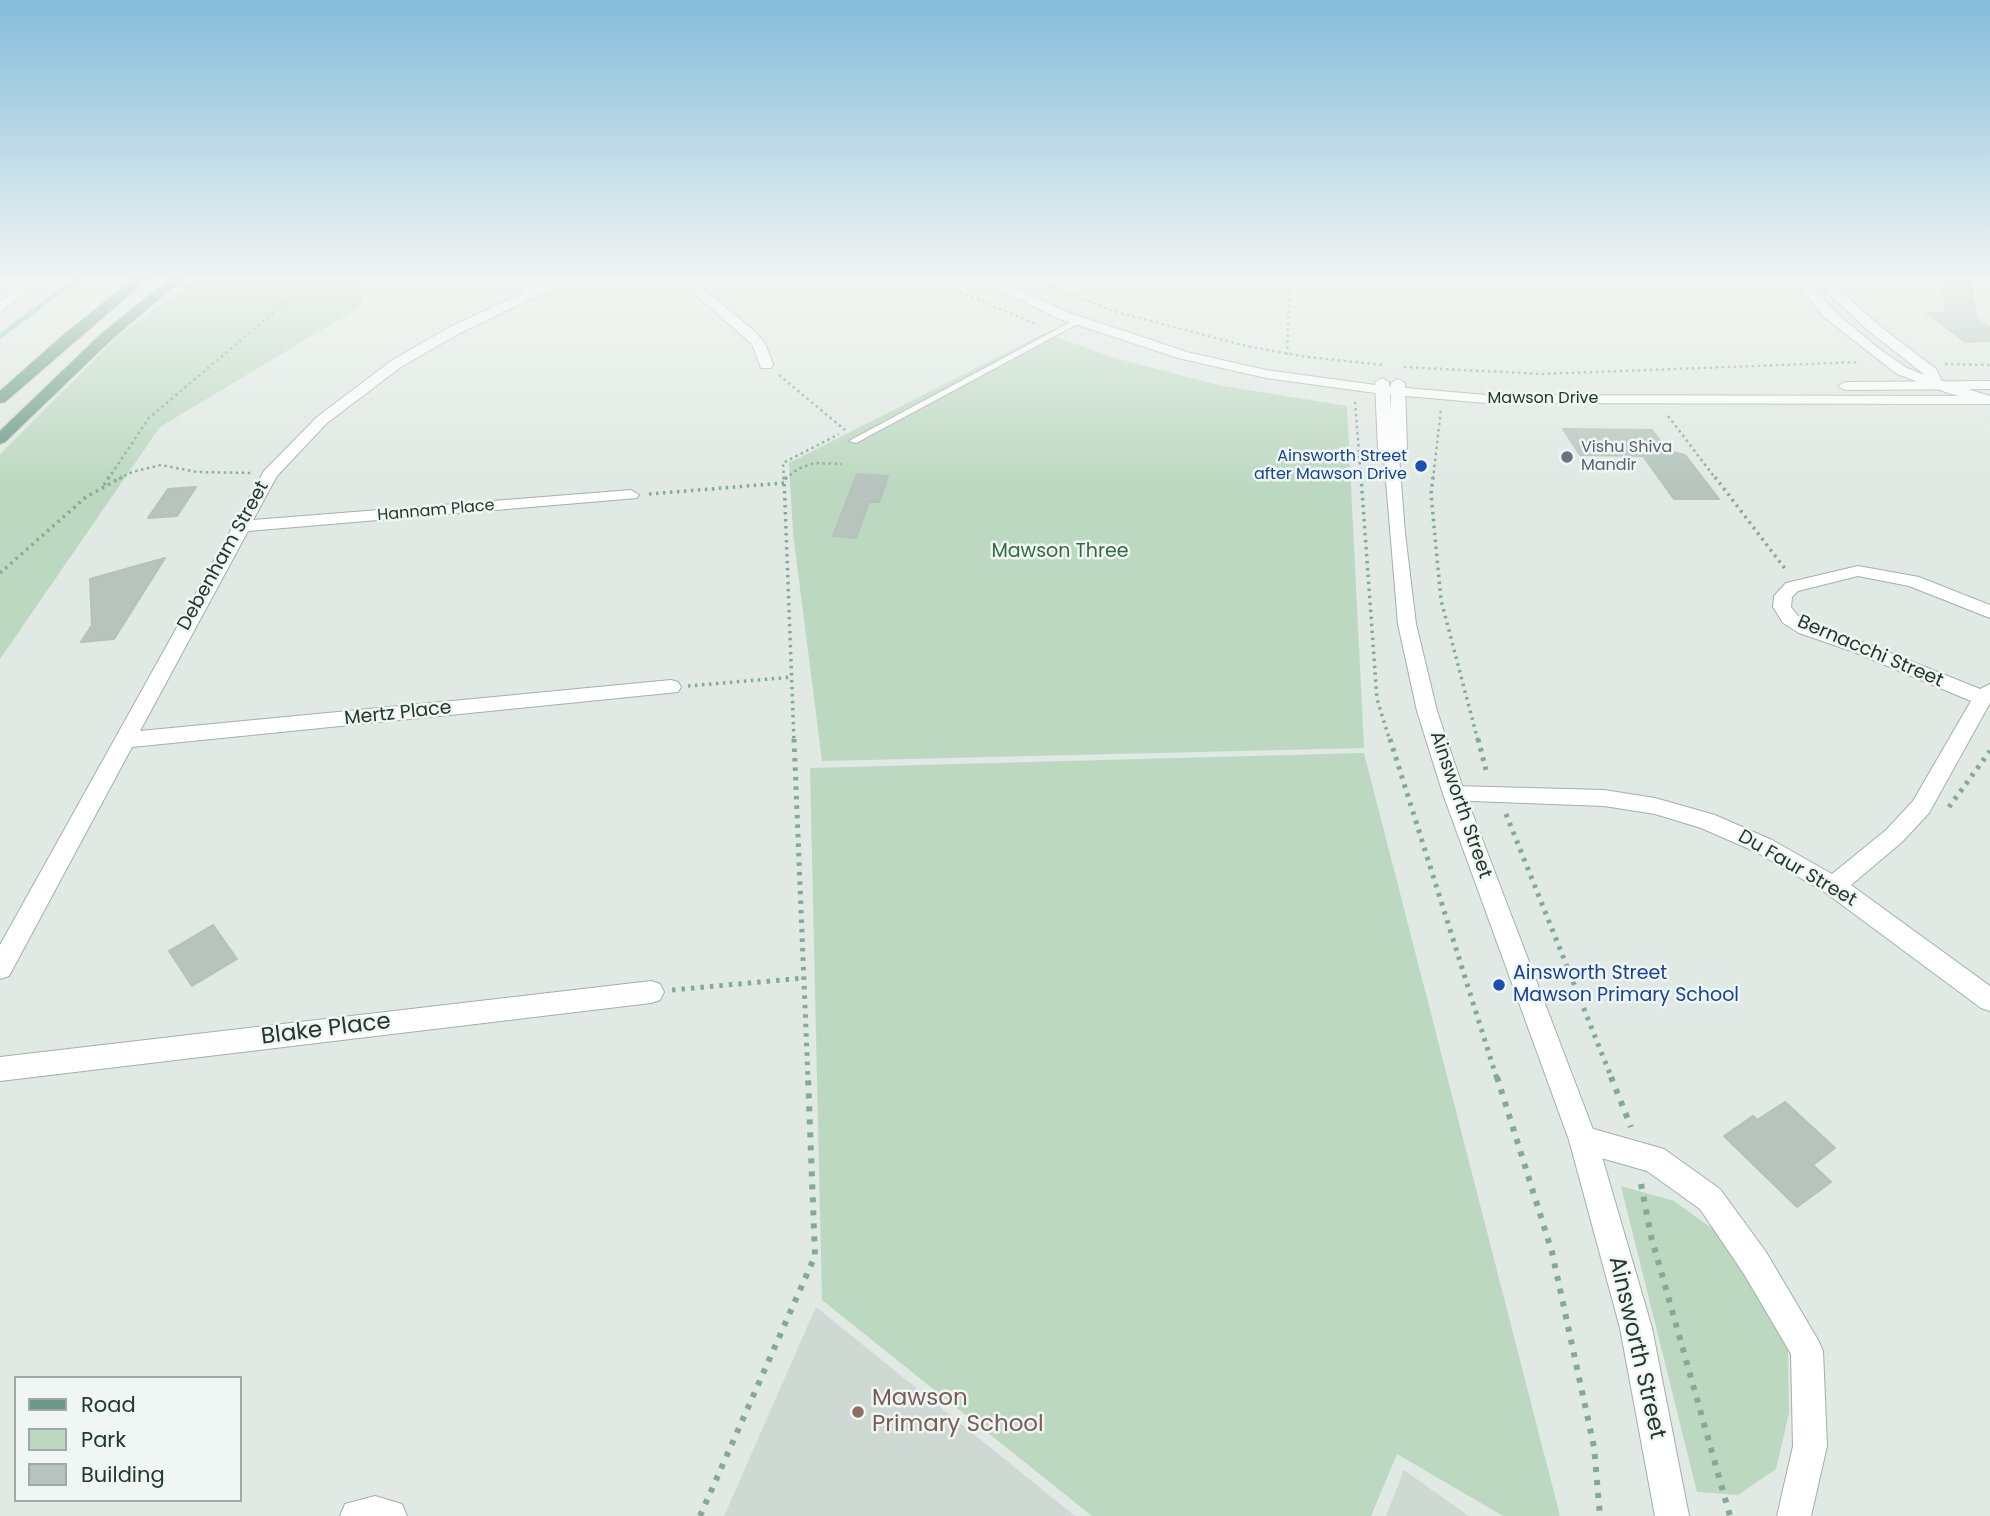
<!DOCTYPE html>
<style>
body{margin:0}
#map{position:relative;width:1990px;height:1516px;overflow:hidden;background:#e0e9e4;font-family:Poppins,sans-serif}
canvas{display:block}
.legend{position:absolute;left:14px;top:1376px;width:228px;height:126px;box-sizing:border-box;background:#f0f6f3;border:2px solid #9eaaa5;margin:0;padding:9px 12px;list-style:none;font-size:21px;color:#23382f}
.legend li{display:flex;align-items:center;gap:14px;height:35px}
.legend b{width:35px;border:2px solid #9eaaa5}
</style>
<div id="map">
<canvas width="1990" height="1516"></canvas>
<ul class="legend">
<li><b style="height:9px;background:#6a9a87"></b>Road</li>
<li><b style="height:19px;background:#bcd8c0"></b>Park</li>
<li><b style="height:19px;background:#b6c4bd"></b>Building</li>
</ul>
</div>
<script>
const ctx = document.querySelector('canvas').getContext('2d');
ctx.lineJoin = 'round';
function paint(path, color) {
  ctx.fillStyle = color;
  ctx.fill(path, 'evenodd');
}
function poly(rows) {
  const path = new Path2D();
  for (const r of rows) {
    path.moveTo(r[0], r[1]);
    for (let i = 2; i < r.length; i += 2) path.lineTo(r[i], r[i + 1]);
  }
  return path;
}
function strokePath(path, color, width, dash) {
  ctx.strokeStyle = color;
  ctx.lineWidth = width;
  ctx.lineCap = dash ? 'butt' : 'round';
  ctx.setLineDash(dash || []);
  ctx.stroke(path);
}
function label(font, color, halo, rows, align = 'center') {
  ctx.font = font + ' Poppins,sans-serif';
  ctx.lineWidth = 5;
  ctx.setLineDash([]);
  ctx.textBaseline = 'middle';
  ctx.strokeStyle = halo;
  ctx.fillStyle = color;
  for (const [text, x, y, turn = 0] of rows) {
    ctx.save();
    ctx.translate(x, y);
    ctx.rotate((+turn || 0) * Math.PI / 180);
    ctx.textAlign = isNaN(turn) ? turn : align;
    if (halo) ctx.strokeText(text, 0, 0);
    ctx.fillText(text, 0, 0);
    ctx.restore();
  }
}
paint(poly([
 [816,1307,1075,1516,724,1516],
 [1404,1470,1469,1516,1386,1516]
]), '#cfd9d3');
paint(poly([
 [199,276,357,276,363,305,160,427,0,659,0,454,117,337],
 [1045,333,1115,358,1218,385,1347,406,1364,748,822,761,793,533,789,463],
 [1364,753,1560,1516,1503,1516,1397,1454,1371,1516,1092,1516,822,1300,810,768],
 [1621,1186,1674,1201,1717,1232,1788,1345,1789,1413,1776,1469,1738,1495,1697,1492]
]), '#bcd8c0');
strokePath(poly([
 [0,336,81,276]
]), '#8ec7c8', 5);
const building = poly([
 [1942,276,1970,276,1977,319,1990,328,1990,341,1965,342,1927,313,1946,313,1942,276],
 [1563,429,1652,430,1668,451,1685,455,1719,499,1674,499,1643,456,1580,455,1563,429],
 [857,474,888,476,879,502,869,502,856,538,833,536,857,474],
 [196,487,177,516,148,518,168,489,196,487],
 [165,558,114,639,81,642,92,625,90,579,165,558],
 [213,925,237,959,192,986,169,951,213,925],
 [1785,1102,1835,1148,1813,1165,1831,1182,1797,1207,1724,1136,1753,1116,1757,1120,1785,1102]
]);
paint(building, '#b6c4bd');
strokePath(building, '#b4c2ba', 2);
const service = poly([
 [1076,319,1083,321,856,443,849,441,1076,319]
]);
const minor = poly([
 [32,276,45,276,0,313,0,302,32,276],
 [494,276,509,276,534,288,571,276,589,276,537,296,458,334,401,367,327,423,277,476,253,520,631,490,639,495,637,498,248,531,140,731,671,680,678,682,681,687,678,692,132,747,9,976,0,979,0,945,264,471,317,417,391,361,448,328,523,293,494,276],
 [674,276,687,276,751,328,765,343,773,365,771,368,761,368,752,344,674,276],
 [1858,566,1919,577,1990,605,1990,618,1909,586,1858,576,1798,591,1792,597,1791,607,1797,615,1813,625,1868,644,1980,689,1990,684,1990,703,1929,813,1902,842,1851,885,1990,986,1990,1011,1981,1008,1826,893,1756,852,1701,828,1655,814,1604,806,1446,800,1443,794,1446,788,1454,786,1604,790,1655,798,1715,815,1772,840,1832,874,1886,830,1913,801,1971,701,1854,652,1799,633,1783,623,1773,607,1774,596,1786,583,1858,566],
 [651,981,660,984,664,992,660,1000,651,1003,0,1081,0,1057,651,981],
 [1583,1126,1664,1149,1720,1189,1766,1252,1818,1340,1823,1351,1827,1446,1811,1516,1777,1516,1793,1446,1791,1354,1744,1274,1700,1209,1647,1171,1573,1150,1569,1140,1573,1130,1583,1126],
 [375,1496,402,1504,407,1516,340,1516,345,1504,375,1496]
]);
const tertiary = poly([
 [1791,276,1804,276,1834,311,1878,348,1907,368,1925,375,1870,332,1830,295,1816,276,1828,276,1838,289,1880,326,1936,369,1942,381,1990,396,1990,404,1948,393,1897,374,1824,317,1791,276],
 [1382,378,1389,382,1391,410,1391,383,1398,379,1405,383,1407,451,1399,456,1405,533,1416,624,1437,711,1465,794,1597,1140,1652,1328,1689,1516,1655,1516,1620,1328,1569,1140,1443,794,1417,711,1398,624,1384,457,1378,449,1375,382,1382,378]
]);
const secondary = poly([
 [971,276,987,276,1067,312,1187,352,1266,370,1383,386,1486,395,1990,396,1990,404,1486,403,1383,394,1266,378,1178,358,1057,318,971,276],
 [1990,381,1990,389,1845,390,1838,386,1845,382,1990,381]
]);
const primary = poly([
 [137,276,151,276,5,402,0,403,0,391,62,336,137,276],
 [173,276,186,276,111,340,5,442,0,444,0,431,101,334,173,276]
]);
strokePath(service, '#a4b0aa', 2);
strokePath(minor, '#a4b0aa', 2);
strokePath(tertiary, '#a4b0aa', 2);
strokePath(secondary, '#a1b4aa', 2);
strokePath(primary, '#bdc3c1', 2);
strokePath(poly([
 [935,276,959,291,1035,324],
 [1026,276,1113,311,1246,346,1307,357,1384,365],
 [1287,355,1290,276],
 [1945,364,1990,365],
 [1404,367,1542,374,1860,362],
 [779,375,845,430],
 [1355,402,1361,479],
 [1668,416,1716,479],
 [108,479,149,418,274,312,306,276],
 [119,479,132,472,161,465,197,472,251,473],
 [784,479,783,463,839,434],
 [785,479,798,469,814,463,842,464],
 [1433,479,1441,409]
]), '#85a999', 2.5, [2.5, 3.5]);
strokePath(poly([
 [784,477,794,741],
 [1361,477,1377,699,1390,741],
 [1433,477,1431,494,1441,600,1478,741],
 [1715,477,1786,570],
 [785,479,787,477],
 [104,485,109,477],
 [649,494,784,483],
 [0,573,86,497,122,477],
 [688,686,792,677]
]), '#85a999', 3.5, [2.5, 4.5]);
strokePath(poly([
 [794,739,808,1079],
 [1390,739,1497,1079],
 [1478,739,1487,774],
 [1949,807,1990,751],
 [1506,814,1612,1079],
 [672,990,804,978]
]), '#85a999', 5, [3.5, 6]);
strokePath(poly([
 [1497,1077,1552,1252,1594,1447,1600,1516],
 [1611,1077,1631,1127],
 [1641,1184,1651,1236,1730,1516],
 [700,1516,815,1256,808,1077]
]), '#85a999', 6, [5, 8]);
paint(service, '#fff');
paint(minor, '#fff');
paint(tertiary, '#fff');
paint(secondary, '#fff');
paint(primary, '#6a9a87');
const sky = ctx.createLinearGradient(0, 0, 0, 488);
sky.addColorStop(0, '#84bcdb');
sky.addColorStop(0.57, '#f1f5f3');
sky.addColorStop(1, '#f1f5f300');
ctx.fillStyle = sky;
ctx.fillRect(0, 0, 1990, 488);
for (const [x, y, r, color] of [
 [1567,457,7,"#6b7280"],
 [1421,466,7,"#1a4fb4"],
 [1499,985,7,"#1a4fb4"],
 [858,1412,7,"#8d6e63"]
]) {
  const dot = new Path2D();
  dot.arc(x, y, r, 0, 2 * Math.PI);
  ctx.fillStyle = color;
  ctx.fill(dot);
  strokePath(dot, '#f0f6f3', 2.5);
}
label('16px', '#23382f', '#f0f6f3', [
 ["Mawson Drive",1543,399],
 ["Hannam Place",436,511,-5]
]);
label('16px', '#5b616d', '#f0f6f3', [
 ["Vishu Shiva",1581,448],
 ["Mandir",1581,466]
], 'left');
label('16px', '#164399', '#f0f6f3', [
 ["Ainsworth Street",1407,457],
 ["after Mawson Drive",1407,475]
], 'right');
label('19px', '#326a40', '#f0f6f3', [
 ["Mawson Three",1060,552]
]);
label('19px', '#23382f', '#f0f6f3', [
 ["Debenham Street",224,556,-61],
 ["Bernacchi Street",1870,652,23],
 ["Mertz Place",398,714,-6],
 ["Ainsworth Street",1460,805,71],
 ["Du Faur Street",1797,869,30]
]);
label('19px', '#164399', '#f0f6f3', [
 ["Ainsworth Street",1513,974],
 ["Mawson Primary School",1513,996]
], 'left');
label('23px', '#23382f', '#f0f6f3', [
 ["Blake Place",326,1030,-7],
 ["Ainsworth Street",1636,1348,77]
]);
label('23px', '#785e54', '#f0f6f3', [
 ["Mawson",872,1399],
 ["Primary School",872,1425]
], 'left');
</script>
